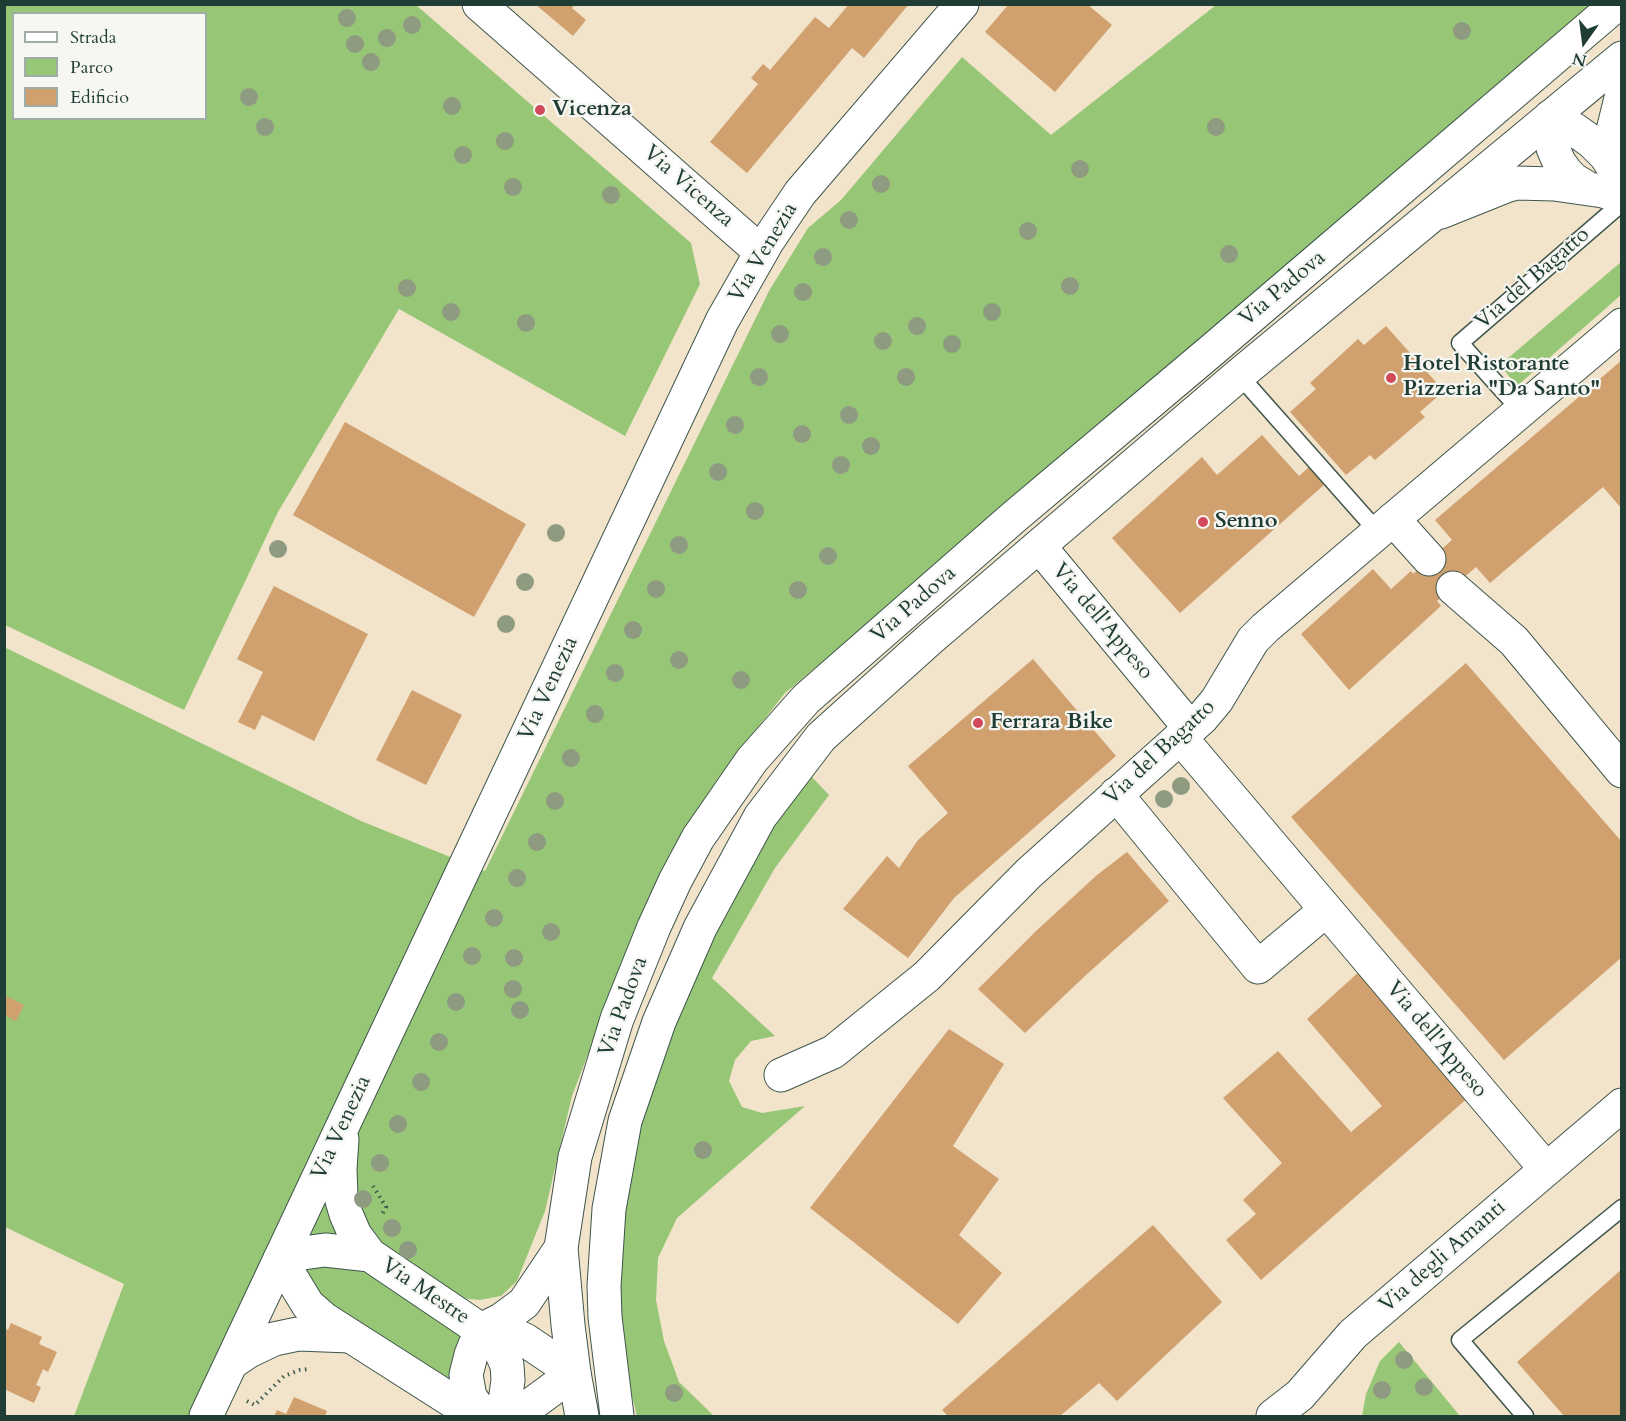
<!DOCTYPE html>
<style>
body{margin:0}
#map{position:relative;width:1626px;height:1421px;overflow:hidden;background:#f2e3cb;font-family:Cardo,serif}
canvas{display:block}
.frame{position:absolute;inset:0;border:6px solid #1f3d34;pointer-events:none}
.legend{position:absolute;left:12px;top:12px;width:195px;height:108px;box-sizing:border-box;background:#f6f6f2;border:2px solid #a0aca6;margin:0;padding:8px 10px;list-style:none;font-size:18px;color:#1f3d34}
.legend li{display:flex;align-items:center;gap:12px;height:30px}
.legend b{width:30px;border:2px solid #a0aca6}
.north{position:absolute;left:1554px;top:12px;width:60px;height:60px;-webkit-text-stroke:4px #f6f6f2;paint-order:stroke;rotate:194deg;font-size:16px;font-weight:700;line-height:24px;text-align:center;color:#1f3d34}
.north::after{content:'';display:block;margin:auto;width:21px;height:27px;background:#1f3d34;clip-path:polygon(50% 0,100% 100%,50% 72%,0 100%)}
</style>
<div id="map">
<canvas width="1626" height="1421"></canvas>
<div class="frame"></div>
<ul class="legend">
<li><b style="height:8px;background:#fff"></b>Strada</li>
<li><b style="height:16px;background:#97c776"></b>Parco</li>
<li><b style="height:16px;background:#d0a16e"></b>Edificio</li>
</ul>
<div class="north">N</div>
</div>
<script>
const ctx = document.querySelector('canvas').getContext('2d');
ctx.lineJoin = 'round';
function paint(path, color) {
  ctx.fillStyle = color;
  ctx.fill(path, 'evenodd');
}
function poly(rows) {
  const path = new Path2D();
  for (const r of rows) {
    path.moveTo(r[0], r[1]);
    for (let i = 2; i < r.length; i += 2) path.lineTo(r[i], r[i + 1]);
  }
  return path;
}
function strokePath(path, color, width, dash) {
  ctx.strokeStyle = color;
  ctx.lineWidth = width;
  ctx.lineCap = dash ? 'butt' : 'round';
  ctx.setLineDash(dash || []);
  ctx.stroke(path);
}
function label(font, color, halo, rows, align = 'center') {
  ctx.font = font + ' Cardo,serif';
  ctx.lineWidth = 4.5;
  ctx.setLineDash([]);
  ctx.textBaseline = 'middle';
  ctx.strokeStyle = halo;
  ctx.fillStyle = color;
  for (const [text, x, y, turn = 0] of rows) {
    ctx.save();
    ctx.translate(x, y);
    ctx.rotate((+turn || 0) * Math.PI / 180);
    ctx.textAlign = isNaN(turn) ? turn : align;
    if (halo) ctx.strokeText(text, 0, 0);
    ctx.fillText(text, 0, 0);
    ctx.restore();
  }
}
paint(poly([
 [4,5,416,5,691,243,700,284,625,436,399,309,278,512,184,710,5,625],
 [14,14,206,14,206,118,14,118],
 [1216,5,1595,5,989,522,785,693,718,778,669,855,642,912,572,1096,545,1211,517,1281,501,1296,480,1300,458,1298,431,1286,359,1225,353,1153,359,1127,196,1416,74,1416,124,1284,5,1227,4,647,361,821,485,871,769,291,808,228,841,200,962,57,1051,135],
 [1621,262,1621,295,1517,386,1500,365],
 [810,775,829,795,775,868,712,978,775,1036,751,1041,735,1060,729,1081,742,1107,762,1113,805,1106,677,1218,658,1258,656,1300,664,1341,679,1382,714,1416,637,1416,629,1384,619,1288,623,1196,644,1102,682,997,769,827],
 [333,1185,355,1245,303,1244],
 [294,1264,369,1269,468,1337,456,1395,322,1306],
 [1399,1342,1460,1416,1362,1416,1366,1394,1380,1361]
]), '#97c776');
paint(poly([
 [535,4,575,4,572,8,586,20,573,36],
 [849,4,909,4,864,58,852,48,747,173,710,142,758,84,751,78,763,64,770,70,815,17,829,28],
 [1009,4,1087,4,1112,25,1055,92,985,32],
 [1386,326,1444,391,1420,412,1425,417,1375,460,1370,455,1346,475,1290,412,1316,389,1310,383,1358,339,1364,345],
 [1622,360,1622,509,1603,487,1490,583,1476,567,1437,601,1441,606,1349,690,1301,634,1373,569,1391,589,1411,571,1413,574,1452,540,1435,520],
 [345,422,526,524,474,617,293,515],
 [1262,435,1299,476,1309,467,1325,484,1180,613,1112,538,1202,457,1217,475],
 [274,586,368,634,314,741,262,715,255,730,238,722,263,672,237,659],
 [1033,659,1116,756,954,898,908,958,843,909,887,856,899,868,918,840,948,813,908,766],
 [1466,663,1622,842,1622,957,1504,1060,1291,817],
 [412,690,462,715,426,785,376,760],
 [1127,852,1169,901,1086,975,1025,1033,978,989,1035,932,1097,875],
 [1361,970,1470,1096,1261,1280,1226,1240,1256,1214,1243,1200,1282,1163,1223,1098,1278,1051,1351,1132,1382,1106,1307,1019],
 [4,995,24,1005,16,1021,4,1015],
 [949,1029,1004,1064,953,1146,999,1179,959,1235,1002,1273,958,1324,810,1208],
 [1153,1225,1222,1302,1117,1401,1099,1383,1060,1416,948,1416,942,1410],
 [1622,1269,1622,1416,1564,1416,1517,1362],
 [11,1323,42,1337,39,1344,57,1352,48,1372,43,1369,36,1385,41,1387,34,1403,4,1389,4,1328,8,1330],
 [294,1397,327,1411,325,1416,274,1416,277,1410,286,1414]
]), '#d0a16e');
const service = poly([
 [1239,375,1378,532],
 [1521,411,1460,343,1622,203],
 [1525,1416,1460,1340,1622,1208]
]);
const minor = poly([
 [1616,172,1611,150,1611,139,1622,94],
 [1589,189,1574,180,1566,172,1559,162,1553,148,1550,117,1575,130,1592,142,1606,156,1615,170],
 [1441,212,1506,186,1516,183,1554,184,1603,191,1622,197],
 [1393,519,1429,559],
 [1039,546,1190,728],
 [1453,588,1514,641,1622,771],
 [1180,737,1546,1169],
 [1116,794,1258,967,1326,910],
 [781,1075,833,1052,927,976,1029,873,1202,718,1217,700,1253,640,1265,628,1622,325],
 [231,1363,249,1351,274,1339,298,1334,350,1336],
 [206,1416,280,1259],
 [1273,1416,1300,1395,1353,1334,1622,1105]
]);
const tertiary = poly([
 [479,4,761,252],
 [342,1139,340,1169,341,1197,346,1214,355,1235,370,1255,481,1330,501,1352,507,1365,508,1380,505,1402,497,1416],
 [280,1259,722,321,767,242,800,193,962,4],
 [280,1259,308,1305,324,1319,476,1416],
 [280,1259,303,1253,325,1250,370,1255],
 [481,1330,510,1333,525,1340,574,1373,521,1412,512,1416],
 [484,1416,470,1397,466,1375,471,1355,481,1330,501,1320,524,1303,561,1248]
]);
const primary = poly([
 [582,1416,574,1373,568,1325,561,1248,575,1157,617,1019,654,927,675,881,698,838,752,760,806,699,1014,517,1211,351,1617,4],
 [617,1416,605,1317,604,1286,609,1209,625,1121,659,1022,700,928,760,817,821,737,930,639,1239,375,1622,58]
]);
strokePath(service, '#3f564b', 19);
strokePath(minor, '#3f564b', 35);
strokePath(tertiary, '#3f564b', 35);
strokePath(primary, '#3f564b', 35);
strokePath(poly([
 [373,1186,386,1207,381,1216],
 [247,1401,255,1405,284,1376,300,1370,310,1369]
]), '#3f564b', 4, [1.5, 4.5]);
strokePath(service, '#fff', 16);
strokePath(minor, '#fff', 33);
strokePath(tertiary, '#fff', 33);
strokePath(primary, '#fff', 33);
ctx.fillStyle = '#8e9b81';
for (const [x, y] of [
 [347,18],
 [412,25],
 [1462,31],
 [387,38],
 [355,44],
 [371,62],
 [249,97],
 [452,106],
 [265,127],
 [1216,127],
 [505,141],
 [463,155],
 [1080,169],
 [881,184],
 [513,187],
 [611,195],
 [849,220],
 [1028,231],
 [1229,254],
 [823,257],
 [1070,286],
 [407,288],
 [803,292],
 [451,312],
 [992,312],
 [526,323],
 [917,326],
 [780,334],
 [883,341],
 [952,344],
 [759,377],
 [906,377],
 [849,415],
 [735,425],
 [802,434],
 [871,446],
 [841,465],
 [718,472],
 [755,511],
 [556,533],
 [679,545],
 [278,549],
 [828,556],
 [525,582],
 [656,589],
 [798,590],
 [506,624],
 [633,630],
 [679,660],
 [615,673],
 [741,680],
 [595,714],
 [571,758],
 [1181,786],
 [1164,799],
 [555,801],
 [537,842],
 [517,878],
 [494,918],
 [551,932],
 [472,956],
 [514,958],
 [513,989],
 [456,1002],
 [520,1010],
 [439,1042],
 [421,1082],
 [398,1124],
 [703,1150],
 [380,1163],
 [363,1199],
 [392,1228],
 [408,1250],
 [1404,1360],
 [1424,1387],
 [1382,1390],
 [674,1393]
]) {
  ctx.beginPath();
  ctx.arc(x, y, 9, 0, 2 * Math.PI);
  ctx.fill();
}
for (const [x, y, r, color] of [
 [540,110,6,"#d1495b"],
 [1391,378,6,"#d1495b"],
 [1203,522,6,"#d1495b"],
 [978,723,6,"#d1495b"]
]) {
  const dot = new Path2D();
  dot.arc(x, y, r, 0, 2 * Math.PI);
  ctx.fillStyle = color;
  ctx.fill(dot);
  strokePath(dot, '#f6f6f2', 2);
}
label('bold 22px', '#1f3d34', '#f6f6f2', [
 ["Vicenza",552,110],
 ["Hotel Ristorante",1403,365],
 ["Pizzeria \"Da Santo\"",1403,390],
 ["Senno",1215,522],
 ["Ferrara Bike",990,723]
], 'left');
label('22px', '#1f3d34', '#f6f6f2', [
 ["Via Vicenza",688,187,41],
 ["Via Venezia",764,253,-59],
 ["Via del Bagatto",1533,279,-41],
 ["Via Padova",1283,289,-40],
 ["Via Padova",914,605,-41],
 ["Via dell'Appeso",1102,622,50],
 ["Via Venezia",549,689,-65],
 ["Via del Bagatto",1160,753,-43],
 ["Via Padova",624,1007,-70],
 ["Via dell'Appeso",1436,1040,50],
 ["Via Venezia",342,1128,-65],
 ["Via degli Amanti",1443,1257,-41],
 ["Via Mestre",425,1292,34]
]);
</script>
